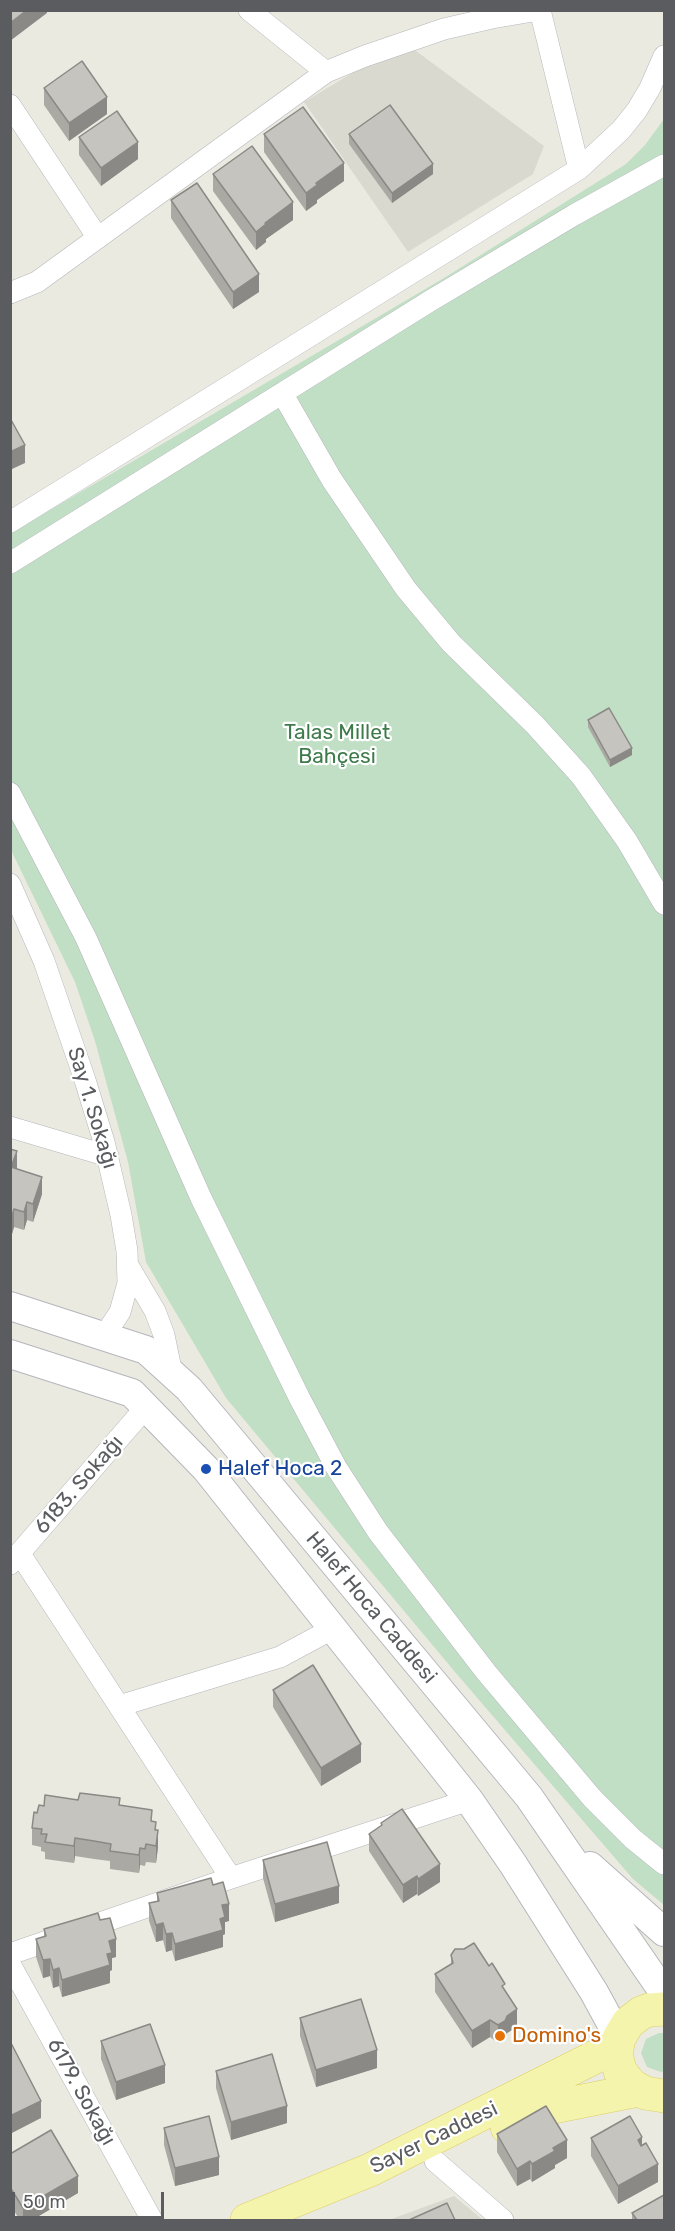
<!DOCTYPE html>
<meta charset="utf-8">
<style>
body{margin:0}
#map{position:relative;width:675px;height:2231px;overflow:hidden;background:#ebeae1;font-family:Rubik,sans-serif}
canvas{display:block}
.frame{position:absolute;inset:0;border:12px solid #5a5c60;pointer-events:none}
.scale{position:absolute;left:12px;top:2192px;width:152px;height:27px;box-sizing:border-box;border:3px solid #5a5c60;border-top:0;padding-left:8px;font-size:18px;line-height:21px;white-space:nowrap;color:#5a5c60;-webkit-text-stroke:4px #fff;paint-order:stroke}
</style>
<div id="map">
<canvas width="675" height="2231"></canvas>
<div class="frame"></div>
<div class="scale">50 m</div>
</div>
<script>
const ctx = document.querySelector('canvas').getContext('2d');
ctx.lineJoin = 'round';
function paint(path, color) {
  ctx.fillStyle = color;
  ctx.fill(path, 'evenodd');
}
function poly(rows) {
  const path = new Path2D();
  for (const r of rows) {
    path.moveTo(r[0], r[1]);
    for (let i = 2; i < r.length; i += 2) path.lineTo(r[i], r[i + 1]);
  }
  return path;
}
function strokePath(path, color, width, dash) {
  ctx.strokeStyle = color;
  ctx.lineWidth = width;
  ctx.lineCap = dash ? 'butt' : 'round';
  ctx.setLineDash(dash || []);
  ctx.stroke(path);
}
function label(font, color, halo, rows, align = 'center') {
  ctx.font = font + ' Rubik,sans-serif';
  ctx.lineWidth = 4.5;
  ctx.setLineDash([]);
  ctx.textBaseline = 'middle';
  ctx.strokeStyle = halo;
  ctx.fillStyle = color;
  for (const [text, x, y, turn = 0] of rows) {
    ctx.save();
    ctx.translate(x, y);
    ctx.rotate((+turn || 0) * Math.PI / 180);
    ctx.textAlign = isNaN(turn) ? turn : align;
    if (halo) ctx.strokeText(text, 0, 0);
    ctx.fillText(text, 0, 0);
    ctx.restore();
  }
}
paint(poly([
 [404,42,544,146,533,174,408,252,304,102],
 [454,2196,483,2220,389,2220]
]), '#dad9d0');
paint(poly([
 [664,119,664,1905,633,1879,455,1672,226,1398,146,1262,128,1162,95,1041,75,982,11,850,11,533,444,278,626,164,645,145],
 [659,2033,664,2033,664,2071,661,2072,647,2067,641,2053,646,2039]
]), '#c0dfc5');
const minor = poly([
 [249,10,326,72],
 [540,10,579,169],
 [10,105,98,238],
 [10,293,37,282,326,72,365,56,444,29,492,18,539,10],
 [282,393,332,480,406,589,451,643,535,725,581,776,627,841,664,904],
 [10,522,579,169,621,130,637,110,650,88,664,56],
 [10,563,430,301,574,215,664,165],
 [10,793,86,938,201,1198,300,1399,336,1467,378,1532,486,1672,592,1798,633,1839,664,1864],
 [10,884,44,961,85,1080,104,1142,121,1215,127,1251,128,1283,120,1312,104,1336],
 [10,1127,108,1156],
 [129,1267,155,1311,164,1335,172,1374],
 [20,1554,231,1878],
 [10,1564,147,1406],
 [119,1706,280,1657,332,1629],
 [10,1954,231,1878,469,1800],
 [10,1964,152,2220],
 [435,2161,503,2220]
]);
const secondary = poly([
 [10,1306,146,1350,189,1389,529,1797,664,1993],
 [10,1354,132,1393,206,1469,469,1800,513,1864,594,1992,619,2038],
 [590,1866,664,1932]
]);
const primary = poly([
 [664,2009,649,2010,641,2013,628,2023,619,2038,616,2054,620,2071,631,2085,645,2093,664,2096],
 [507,2127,548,2108,638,2090],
 [247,2220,370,2170,617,2046]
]);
strokePath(minor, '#b4b6ba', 22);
strokePath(secondary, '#b5b6bc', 30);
strokePath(primary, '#decf66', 34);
strokePath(minor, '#fff', 21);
strokePath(secondary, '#fff', 28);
strokePath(primary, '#f4f4ad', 33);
paint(poly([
 [44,88,107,114,69,141,44,105],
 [264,134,344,181,317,200,317,203,306,211,264,152],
 [349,134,433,174,392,203,349,144],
 [79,137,138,159,101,186,79,155],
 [213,174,293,220,266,239,266,242,256,250,213,191],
 [171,200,259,292,233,309,171,218],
 [588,720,632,755,610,767,588,727],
 [10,1149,17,1169,42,1194,33,1222,27,1220,24,1230,14,1227,12,1234,10,1233],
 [273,1690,361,1762,321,1786,273,1707],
 [120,1805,152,1821,156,1830,158,1847,156,1863,146,1862,145,1866,140,1865,139,1873,110,1869,110,1861,94,1859,75,1856,74,1863,45,1859,45,1852,41,1851,41,1847,32,1845,32,1828,37,1813,44,1806],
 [381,1823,440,1882,418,1896,417,1894,403,1903,369,1851,369,1834,381,1826],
 [263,1860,339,1903,275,1922,263,1878],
 [213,1885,229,1921,225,1922,225,1934,223,1935,223,1947,175,1961,172,1950,166,1952,163,1940,156,1942,149,1921,149,1903,157,1901,157,1893],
 [100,1920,116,1957,112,1958,112,1970,110,1971,110,1983,62,1997,59,1986,53,1988,50,1976,43,1978,36,1957,36,1939,44,1937,44,1929],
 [451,1955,505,1991,517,2027,507,2033,505,2039,498,2043,490,2037,472,2048,435,1992,435,1974,451,1964],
 [300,2018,377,2068,316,2087,300,2036],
 [101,2041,165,2083,116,2100,101,2059],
 [216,2071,287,2123,231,2140,216,2088],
 [164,2128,219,2175,175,2186,164,2145],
 [497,2134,567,2158,555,2165,555,2168,532,2182,530,2179,517,2186,497,2152],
 [591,2138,642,2145,658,2182,618,2204,591,2156],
 [10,2154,78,2193,32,2220,20,2220,10,2205],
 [632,2213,664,2220,632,2220]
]), '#aaa9a3');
paint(poly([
 [27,10,47,10,47,13,10,41,10,23],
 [107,97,107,114,69,141,69,123],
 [138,142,138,159,101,186,101,168],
 [344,163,344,181,317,200,317,203,306,211,306,193,316,183],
 [433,164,433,174,392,203,392,193],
 [293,202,293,220,266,239,266,242,256,250,256,232,265,223],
 [259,274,259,292,233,309,233,292],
 [25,445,25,463,10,470,10,452],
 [632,748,632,755,610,767,610,760],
 [17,1151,17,1168,11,1184,11,1167],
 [42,1177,42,1194,33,1222,33,1204],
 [27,1202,27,1220,24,1230,24,1212],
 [14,1209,14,1227,12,1234,12,1216],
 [361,1744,361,1762,321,1786,321,1768],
 [158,1830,158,1847,156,1863,156,1846],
 [75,1838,75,1856,74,1863,74,1846],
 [140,1848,140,1865,139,1873,139,1855],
 [440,1864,440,1882,418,1896,418,1879],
 [417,1876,417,1894,403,1903,403,1885],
 [339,1886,339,1903,275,1922,275,1904],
 [229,1904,229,1921,225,1922,225,1934,223,1935,223,1947,175,1961,175,1944,220,1919,222,1905],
 [163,1923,163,1940,156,1942,156,1925],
 [172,1933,172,1950,166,1952,166,1934],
 [116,1939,116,1957,112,1958,112,1970,110,1971,110,1983,62,1997,62,1980,109,1941],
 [50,1959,50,1976,43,1978,43,1960],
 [59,1968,59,1986,53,1988,53,1970],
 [517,2009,517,2027,507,2033,505,2039,498,2043,498,2025,507,2016],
 [490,2020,490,2037,472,2048,472,2031],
 [377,2050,377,2068,316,2087,316,2070],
 [165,2065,165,2083,116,2100,116,2082],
 [41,2101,41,2118,10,2134,10,2116],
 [287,2106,287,2123,231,2140,231,2122],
 [642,2137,642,2155,638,2140],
 [567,2140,567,2158,555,2165,555,2168,532,2182,532,2164,553,2148],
 [219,2157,219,2175,175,2186,175,2168],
 [530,2161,530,2179,517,2186,517,2169],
 [658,2164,658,2182,618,2204,618,2186],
 [78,2176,78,2193,32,2220,23,2220,23,2208]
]), '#8b8985');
const building = poly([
 [10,10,27,10,10,23,10,10],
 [82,61,107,97,69,123,44,88,82,61],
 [390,105,433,164,392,193,349,134,390,105],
 [303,107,344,163,316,183,317,185,306,193,264,134,303,107],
 [117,111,138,142,101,168,79,137,117,111],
 [252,146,293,202,265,223,266,224,256,232,213,174,252,146],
 [197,183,259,274,233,292,171,200,197,183],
 [10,418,25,445,10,452,10,418],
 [609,708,632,748,610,760,588,720,609,708],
 [10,1149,17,1151,11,1167,42,1177,33,1204,27,1202,24,1212,14,1209,12,1216,10,1216,10,1149],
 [313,1665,361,1744,321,1768,273,1690,313,1665],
 [80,1793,120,1798,119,1805,152,1810,151,1821,156,1822,155,1830,158,1830,156,1846,146,1844,145,1849,140,1848,139,1855,110,1851,111,1844,94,1841,75,1838,74,1846,45,1842,47,1834,41,1834,42,1829,32,1828,34,1812,37,1813,39,1805,44,1806,45,1795,78,1800,80,1793],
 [402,1809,440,1864,418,1879,417,1876,403,1885,369,1834,382,1825,381,1823,402,1809],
 [327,1842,339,1886,275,1904,263,1860,327,1842],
 [211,1878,213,1885,223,1882,229,1904,222,1905,225,1917,220,1919,223,1930,175,1944,172,1933,166,1934,163,1923,156,1925,149,1903,159,1901,157,1893,211,1878],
 [98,1913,100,1920,110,1918,116,1939,109,1941,112,1953,107,1954,110,1965,62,1980,59,1968,53,1970,50,1959,43,1960,36,1939,46,1936,44,1929,98,1913],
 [474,1943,489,1966,492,1963,505,1984,502,1986,517,2009,507,2016,505,2021,498,2025,490,2020,472,2031,435,1974,453,1963,451,1955,455,1949,464,1949,474,1943],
 [361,1999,377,2050,316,2070,300,2018,361,1999],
 [150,2024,165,2065,116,2082,101,2041,150,2024],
 [10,2043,11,2043,41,2101,10,2116,10,2043],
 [272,2054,287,2106,231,2122,216,2071,272,2054],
 [546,2106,567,2140,553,2148,555,2151,532,2164,530,2161,517,2169,497,2134,546,2106],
 [209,2116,219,2157,175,2168,164,2128,209,2116],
 [630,2116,642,2137,638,2140,641,2146,646,2143,658,2164,618,2186,591,2138,630,2116],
 [51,2130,78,2176,23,2208,10,2187,10,2154,51,2130],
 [664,2195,664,2220,637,2220,632,2213,664,2195],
 [447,2203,455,2220,409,2220,447,2203]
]);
paint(building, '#c6c4be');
strokePath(building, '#8b8985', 1.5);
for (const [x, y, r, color] of [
 [206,1469,6,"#1a4fb4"],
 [500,2036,6,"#e8710a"]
]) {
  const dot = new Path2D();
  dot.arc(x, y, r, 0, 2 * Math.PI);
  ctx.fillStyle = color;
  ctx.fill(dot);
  strokePath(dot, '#fff', 2);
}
label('21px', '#3e7b4a', '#fff', [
 ["Talas Millet",337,733],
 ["Bahçesi",337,757]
]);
label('21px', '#5a5c60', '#fff', [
 ["Say 1. Sokağı",92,1108,73],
 ["6183. Sokağı",79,1485,-49],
 ["Halef Hoca Caddesi",371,1608,50],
 ["6179. Sokağı",81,2092,61],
 ["Sayer Caddesi",434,2138,-26]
]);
label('21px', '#164399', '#fff', [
 ["Halef Hoca 2",218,1469]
], 'left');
label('21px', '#c56008', '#fff', [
 ["Domino's",512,2036]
], 'left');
</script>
